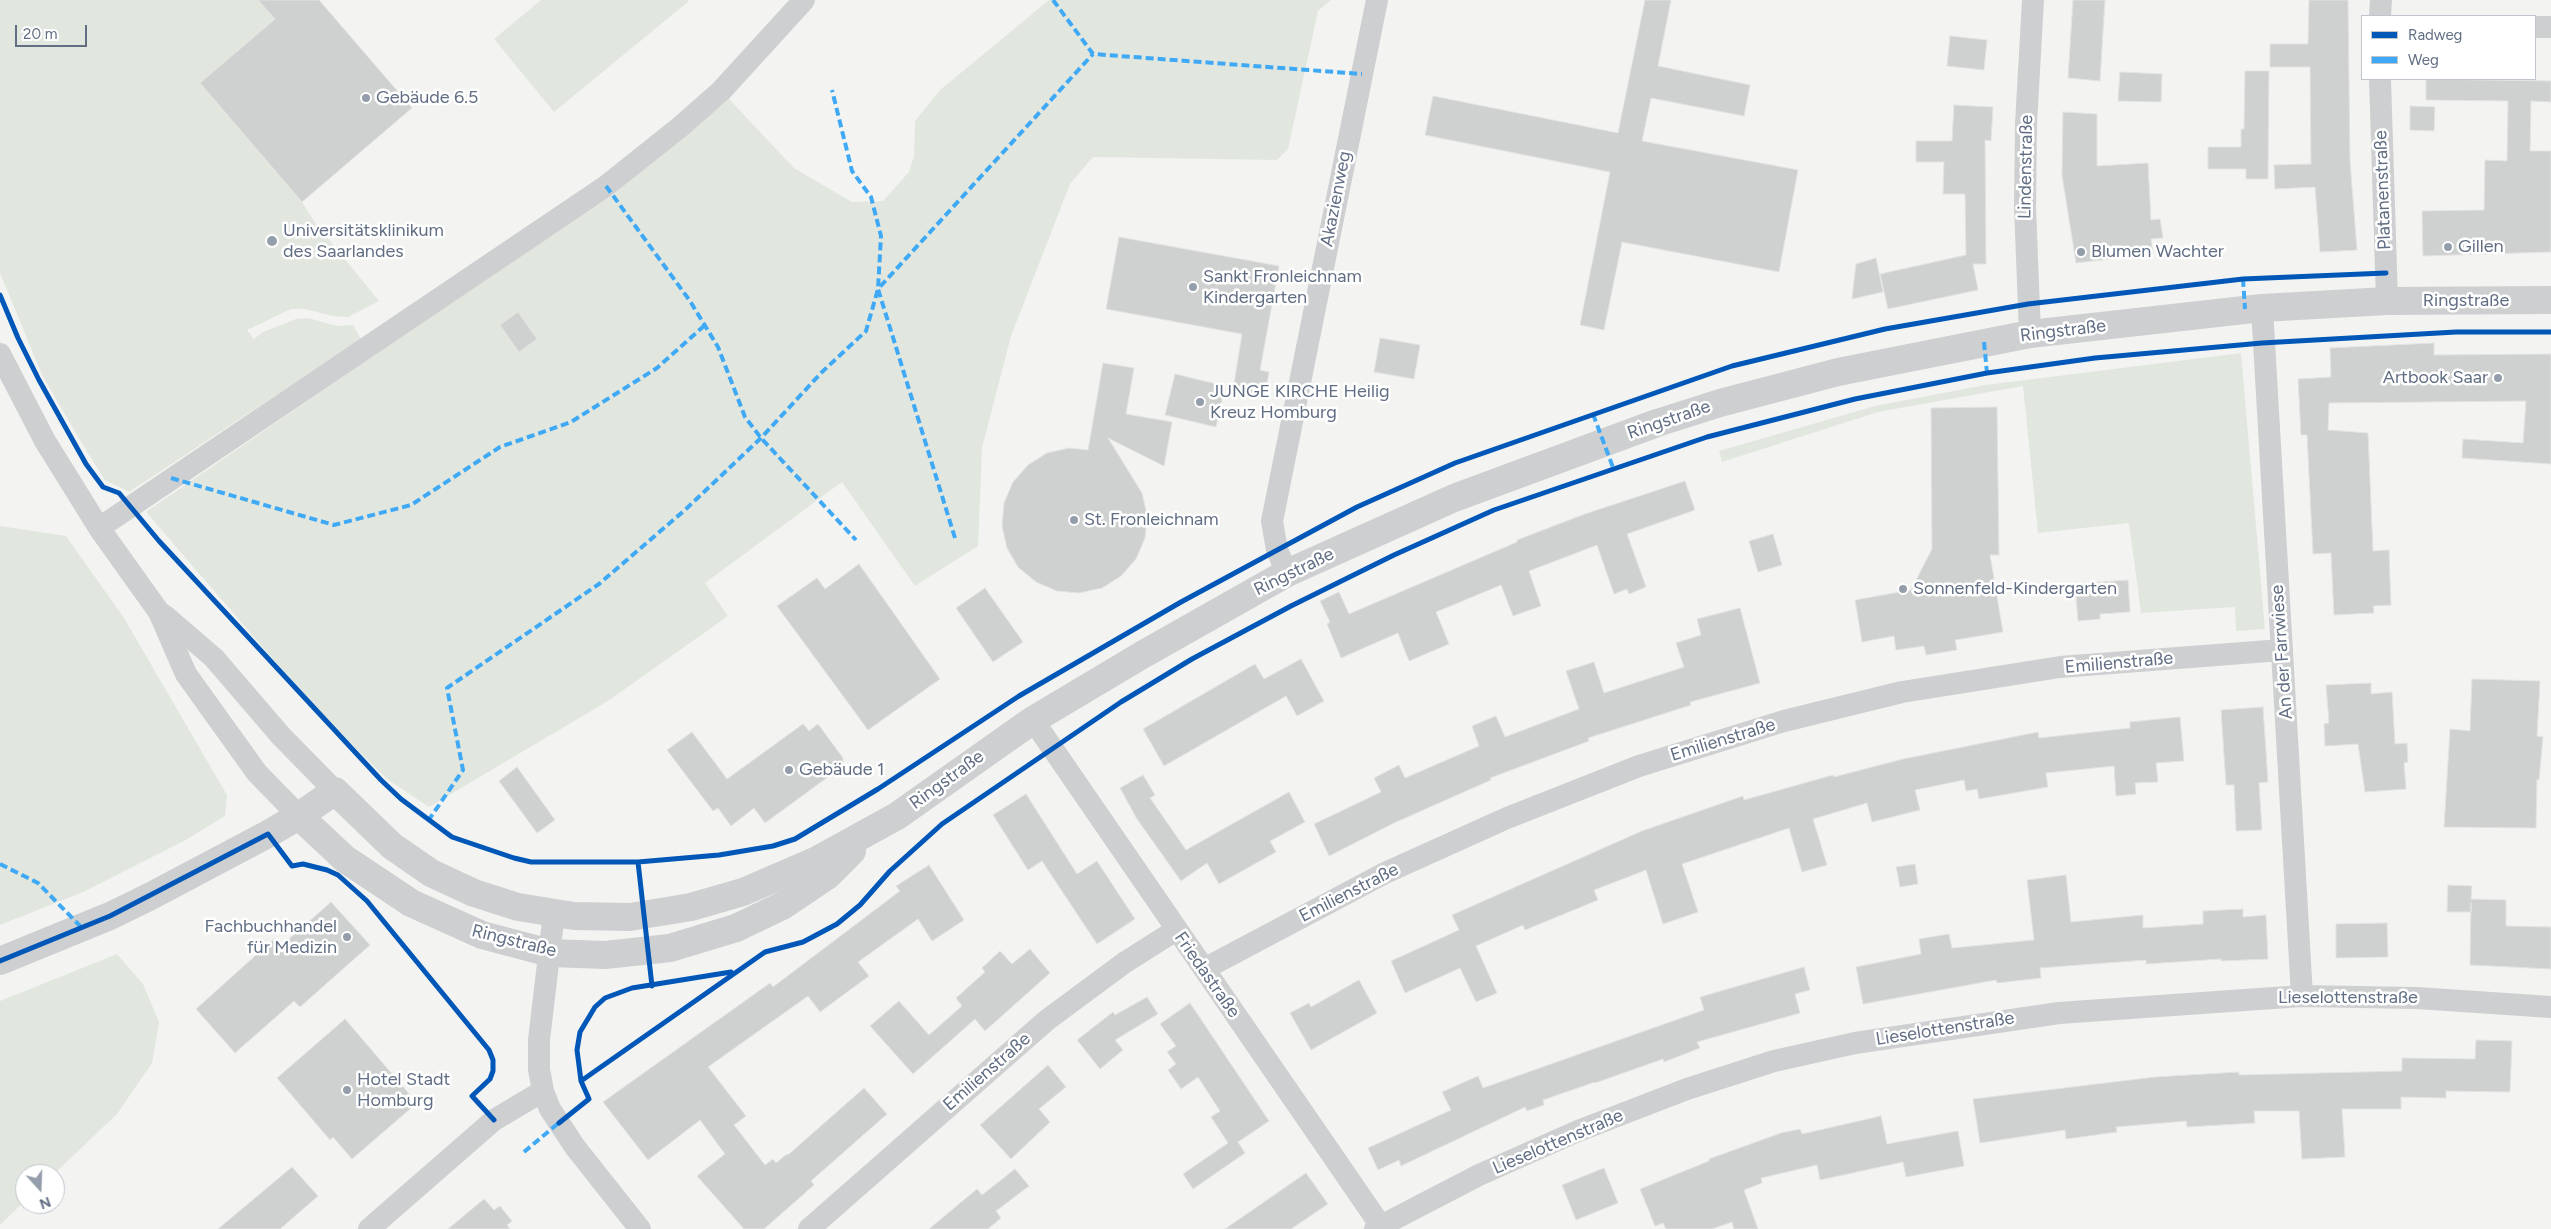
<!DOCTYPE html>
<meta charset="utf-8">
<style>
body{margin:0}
#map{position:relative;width:2551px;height:1229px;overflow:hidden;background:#f3f4f1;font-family:Figtree,sans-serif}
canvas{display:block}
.legend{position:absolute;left:2361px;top:15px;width:175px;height:65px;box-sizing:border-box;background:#fff;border:1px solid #c0c5cd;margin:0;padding:6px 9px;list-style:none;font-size:15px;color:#616e83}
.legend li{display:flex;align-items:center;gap:10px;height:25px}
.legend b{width:25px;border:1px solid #c0c5cd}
.north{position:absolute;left:15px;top:1164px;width:50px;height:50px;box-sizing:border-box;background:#fff;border:1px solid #c0c5cd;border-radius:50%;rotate:160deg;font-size:14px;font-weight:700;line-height:20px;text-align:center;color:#616e83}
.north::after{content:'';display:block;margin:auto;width:18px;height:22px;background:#949daa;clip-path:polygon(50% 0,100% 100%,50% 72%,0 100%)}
.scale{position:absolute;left:15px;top:25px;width:72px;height:22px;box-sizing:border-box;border:2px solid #616e83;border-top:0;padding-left:6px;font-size:15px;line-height:18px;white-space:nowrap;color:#616e83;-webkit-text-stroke:4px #fff;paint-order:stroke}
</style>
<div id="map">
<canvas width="2551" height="1229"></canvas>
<ul class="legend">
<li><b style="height:6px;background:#0057b8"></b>Radweg</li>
<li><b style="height:6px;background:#3fa9f5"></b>Weg</li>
</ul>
<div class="north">N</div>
<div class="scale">20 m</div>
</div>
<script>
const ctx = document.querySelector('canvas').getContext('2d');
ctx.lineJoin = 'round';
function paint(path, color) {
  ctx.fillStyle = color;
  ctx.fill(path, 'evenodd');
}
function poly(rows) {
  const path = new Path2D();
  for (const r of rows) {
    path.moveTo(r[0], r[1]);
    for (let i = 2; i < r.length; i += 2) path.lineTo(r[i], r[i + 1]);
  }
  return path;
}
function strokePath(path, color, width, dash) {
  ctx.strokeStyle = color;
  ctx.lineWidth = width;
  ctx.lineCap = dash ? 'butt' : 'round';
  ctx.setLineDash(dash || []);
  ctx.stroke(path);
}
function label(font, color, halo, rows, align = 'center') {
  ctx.font = font + ' Figtree,sans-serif';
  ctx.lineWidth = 5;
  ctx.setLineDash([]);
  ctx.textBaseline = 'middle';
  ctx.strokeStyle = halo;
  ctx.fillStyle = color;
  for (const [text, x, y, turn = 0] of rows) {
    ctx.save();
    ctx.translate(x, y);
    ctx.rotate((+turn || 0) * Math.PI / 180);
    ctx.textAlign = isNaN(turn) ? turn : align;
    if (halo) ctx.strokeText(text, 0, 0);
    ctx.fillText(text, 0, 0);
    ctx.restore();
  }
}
paint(poly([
 [0,0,258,0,275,19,200,83,302,202,314,221,379,301,348,317,333,316,305,309,291,309,247,330,254,339,263,332,296,319,308,318,337,326,353,325,361,339,129,492,105,480,81,442,42,375,0,273],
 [541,0,688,0,689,1,554,112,494,39],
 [1049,0,1331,0,1318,11,1288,149,1277,160,1093,157,1070,184,1011,336,982,448,978,546,915,586,842,482,705,583,728,616,608,701,429,807,387,779,316,709,146,512,483,280,613,195,729,99,794,168,852,202,883,201,909,172,914,156,915,121,940,90],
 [2241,353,2265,629,2236,631,2235,607,2141,613,2129,523,2038,533,2023,386,1878,412,1722,462,1719,451,1875,406,1985,385],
 [0,526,66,536,124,618,227,795,225,816,184,841,83,892,0,925],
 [117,954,143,984,159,1022,152,1063,117,1114,54,1174,25,1174,25,1201,0,1225,0,1001]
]), '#e1e7df');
const building = poly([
 [258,0,319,0,412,108,302,202,200,83,275,19,258,0],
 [1645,0,1671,0,1658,66,1750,85,1744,116,1651,98,1642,141,1798,170,1779,272,1622,242,1604,330,1580,325,1610,172,1425,135,1433,96,1618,133,1645,0],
 [2073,0,2105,0,2100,81,2068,78,2073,0],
 [2309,0,2348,0,2350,161,2357,250,2320,252,2315,187,2275,189,2274,165,2311,164,2310,67,2270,67,2270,44,2308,44,2309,0],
 [1950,36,1987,40,1984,70,1947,66,1950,36],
 [2245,71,2269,71,2268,179,2246,179,2246,169,2208,169,2208,147,2241,147,2241,129,2244,129,2245,71],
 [2120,72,2162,74,2161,102,2118,101,2120,72],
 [2426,79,2551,81,2551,102,2531,101,2530,151,2551,151,2551,252,2423,256,2422,211,2484,210,2485,160,2507,161,2508,101,2426,100,2426,79],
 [1954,105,1993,107,1991,141,1985,140,1986,264,1973,264,1978,290,1888,309,1880,274,1966,255,1965,194,1943,194,1944,162,1916,162,1916,141,1952,141,1954,105],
 [2410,106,2435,107,2434,131,2410,130,2410,106],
 [2063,112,2097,114,2097,166,2148,163,2151,220,2160,219,2163,238,2151,239,2153,254,2076,263,2062,175,2063,112],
 [1119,237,1279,266,1260,370,1269,372,1265,395,1233,390,1242,334,1106,309,1119,237],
 [1876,258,1883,292,1852,299,1856,264,1876,258],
 [518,312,537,339,519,352,500,325,518,312],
 [1380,338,1420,345,1414,379,1374,372,1380,338],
 [2434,343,2434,355,2551,354,2551,464,2462,458,2463,439,2523,443,2526,401,2329,403,2328,430,2368,433,2373,551,2389,550,2391,605,2373,606,2374,613,2334,615,2331,553,2313,554,2307,435,2301,435,2298,379,2331,377,2330,348,2434,343],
 [1103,363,1134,368,1126,414,1172,422,1164,466,1108,438,1142,493,1147,515,1145,538,1136,559,1121,576,1102,588,1079,593,1057,591,1036,582,1018,567,1007,548,1002,526,1004,503,1013,482,1028,465,1047,453,1069,448,1088,450,1103,363],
 [1175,374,1225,386,1216,427,1165,415,1175,374],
 [1997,407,1999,555,1990,555,2003,632,1955,640,1957,650,1926,655,1924,646,1896,650,1894,636,1862,642,1855,600,1911,590,1932,549,1931,408,1997,407],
 [1685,481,1695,510,1627,534,1646,587,1629,594,1627,589,1614,594,1597,545,1529,571,1541,606,1513,616,1501,585,1436,612,1449,644,1409,661,1398,633,1341,658,1327,624,1330,622,1320,601,1339,592,1349,614,1517,542,1517,540,1585,514,1685,481],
 [1773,534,1782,565,1758,572,1749,541,1773,534],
 [859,564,940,679,868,730,777,606,817,578,825,589,859,564],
 [2128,580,2130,612,2100,614,2100,619,2078,621,2075,584,2128,580],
 [985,588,1023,642,993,662,956,608,985,588],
 [1740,608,1760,683,1690,702,1691,705,1588,738,1589,741,1490,778,1491,780,1394,823,1329,856,1314,824,1381,792,1374,778,1399,765,1405,778,1479,746,1472,726,1496,716,1505,737,1579,709,1566,671,1594,662,1604,693,1684,667,1676,643,1701,635,1697,619,1740,608],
 [1301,659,1324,701,1297,716,1286,696,1164,766,1143,729,1255,664,1264,679,1301,659],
 [2472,679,2540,681,2537,736,2543,737,2539,780,2537,779,2536,828,2444,827,2450,729,2470,731,2472,679],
 [2371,683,2371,694,2392,692,2395,744,2407,743,2408,762,2404,763,2406,789,2365,792,2358,744,2325,746,2324,724,2329,723,2326,685,2371,683],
 [2263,707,2268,782,2259,783,2262,830,2236,831,2234,785,2226,785,2221,710,2263,707],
 [2180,717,2184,761,2156,763,2158,782,2135,783,2136,794,2116,796,2114,766,2046,773,2048,787,1979,799,1977,789,1966,791,1964,780,1915,790,1920,810,1872,822,1867,803,1813,819,1827,865,1802,872,1789,828,1682,864,1698,912,1663,924,1646,870,1594,890,1598,900,1525,930,1523,925,1476,946,1497,993,1476,1002,1460,968,1405,993,1391,961,1459,930,1452,915,1642,831,1743,796,1744,800,1833,775,1834,777,1903,759,2038,732,2039,738,2130,728,2130,722,2180,717],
 [803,724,809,731,818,724,843,758,843,766,765,823,754,808,731,826,718,808,713,811,667,750,692,732,727,779,803,724],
 [517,767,555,820,537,833,499,781,517,767],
 [1143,775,1155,795,1150,798,1186,850,1289,792,1305,822,1270,841,1276,852,1219,884,1207,863,1181,881,1137,819,1120,788,1143,775],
 [1026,794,1077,874,1097,861,1135,919,1097,944,1042,861,1028,870,993,815,1026,794],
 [1915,864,1918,884,1900,887,1896,867,1915,864],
 [929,865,964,920,932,941,918,919,858,962,869,976,820,1012,808,996,708,1067,746,1116,734,1125,765,1165,773,1159,776,1163,787,1154,788,1155,864,1088,887,1114,811,1181,814,1185,764,1229,744,1229,697,1176,725,1154,700,1120,648,1160,603,1102,770,983,773,987,900,891,896,886,929,865],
 [2066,875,2071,922,2143,915,2143,928,2203,924,2203,911,2243,909,2243,917,2266,915,2268,959,2221,961,2221,959,2146,964,2146,960,2040,968,2041,978,1997,983,1996,980,1863,1004,1856,967,1921,954,1919,939,1949,934,1952,948,2034,940,2027,880,2066,875],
 [2448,885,2472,886,2471,899,2506,900,2506,926,2551,927,2551,969,2470,965,2471,902,2471,912,2447,912,2448,885],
 [331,902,370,945,300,1007,294,1001,235,1053,196,1009,275,938,281,946,331,902],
 [2387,923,2388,957,2336,958,2336,924,2387,923],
 [1030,949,1050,973,985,1031,975,1019,913,1074,870,1026,899,1001,929,1035,962,1006,956,998,985,972,982,968,1000,951,1012,964,1030,949],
 [1804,967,1810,990,1795,994,1800,1013,1697,1042,1700,1048,1664,1062,1663,1059,1595,1083,1595,1082,1543,1100,1544,1105,1527,1111,1525,1107,1401,1166,1399,1160,1378,1170,1368,1148,1451,1110,1442,1092,1478,1076,1483,1088,1704,1010,1700,997,1804,967],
 [1359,980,1377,1013,1311,1050,1290,1013,1309,1003,1311,1007,1359,980],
 [1147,997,1158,1014,1115,1040,1123,1050,1100,1069,1077,1040,1113,1012,1115,1015,1147,997],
 [1190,1003,1269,1121,1238,1142,1245,1153,1193,1189,1183,1174,1228,1143,1211,1117,1220,1111,1198,1077,1181,1089,1168,1070,1176,1064,1167,1052,1176,1046,1160,1024,1190,1003],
 [345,1019,417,1103,352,1159,333,1137,330,1140,277,1078,345,1019],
 [2476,1040,2512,1041,2510,1092,2446,1091,2446,1098,2401,1097,2401,1109,2342,1109,2345,1157,2302,1159,2299,1111,2254,1111,2255,1123,2187,1127,2186,1121,2116,1127,2117,1132,2066,1139,2065,1130,1980,1143,1973,1099,2155,1077,2239,1072,2239,1075,2402,1071,2402,1058,2475,1059,2476,1040],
 [1048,1065,1066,1087,1039,1109,1050,1122,1011,1159,980,1125,1048,1065],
 [1881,1116,1887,1144,1958,1131,1964,1166,1906,1177,1903,1162,1820,1180,1817,1165,1761,1178,1762,1183,1744,1190,1758,1229,1734,1229,1732,1222,1712,1229,1666,1229,1663,1223,1655,1226,1640,1189,1709,1161,1709,1159,1781,1133,1800,1129,1802,1134,1881,1116],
 [292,1167,318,1196,280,1229,218,1229,292,1167],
 [1604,1168,1618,1203,1576,1220,1562,1185,1604,1168],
 [1015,1169,1029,1186,996,1211,1001,1218,988,1229,929,1229,977,1189,982,1195,1015,1169],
 [1306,1173,1328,1204,1291,1229,1225,1229,1306,1173],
 [484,1199,494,1210,500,1206,512,1221,507,1225,510,1229,448,1229,484,1199]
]);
paint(building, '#cfd1d1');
strokePath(building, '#e2e3e1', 1);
strokePath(poly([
 [2380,16,2381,0],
 [2535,27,2551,27],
 [2380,79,2387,301],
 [2262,308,2302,996],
 [2030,334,2025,207,2026,124,2033,0],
 [0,354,45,441,99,528,159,612,186,674,257,773,299,816],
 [99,528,606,186,680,127,721,91,804,0],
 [1287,573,1277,550,1272,521,1377,0],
 [164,615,214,658,281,736,335,791],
 [1033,720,1383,1229],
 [554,913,539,1040,539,1069,543,1091,550,1109,575,1147,640,1229],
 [1204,969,1385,873,1507,818,1639,766,1784,721,1902,692,2060,667,2282,650],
 [369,1229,494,1120,543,1091],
 [809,1229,1047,1020,1124,963,1176,930],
 [1375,1229,1479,1175,1578,1131,1687,1089,1774,1061,1855,1043,2059,1013,2302,996,2417,998,2551,1007]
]), '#cecfd0', 22);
strokePath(poly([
 [299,816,345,859,411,903,482,935,550,953,605,955,670,948,736,928,784,905,827,876,852,851],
 [0,961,110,916,149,897,268,834,299,816,335,791,392,846,431,873,474,893,518,907,574,916,630,917,691,907,743,892,817,860,897,816,1033,720,1142,655,1287,573,1454,498,1657,423,1720,403,1838,372,2030,334,2262,308,2387,301,2551,300]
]), '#cecfd0', 28);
strokePath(poly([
 [1053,0,1093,54,1362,74],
 [606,186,690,301,718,347,745,417,761,438,856,540],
 [2243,279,2245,309],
 [1984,342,1987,373],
 [1593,414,1614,470],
 [171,478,334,525,411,505,500,447,571,422,657,368,705,325],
 [955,538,878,289,1093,54],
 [428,821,463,770,447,688,599,584,686,509,761,438,822,372,866,331,878,289,881,236,871,197,852,171,832,90],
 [0,864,38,883,82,928],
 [524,1152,561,1121]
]), '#3fa9f5', 4, [8, 4]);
strokePath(poly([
 [0,295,18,338,39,380,86,464,103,487,119,493,159,541,381,780,401,799,452,837,514,858,531,862,638,862,719,855,773,846,795,839,878,789,1019,696,1181,602,1357,507,1455,463,1732,366,1885,329,2028,304,2243,279,2386,273],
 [638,862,652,986],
 [0,961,110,916,268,834,292,866,303,864,327,870,338,875,367,901,489,1050,493,1060,493,1071,490,1079,472,1096,494,1120],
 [581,1081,765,952,803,942,837,924,860,905,890,871,942,824,1121,702,1192,659,1291,606,1394,555,1494,510,1707,437,1855,399,1987,373,2095,358,2262,343,2456,332,2551,332],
 [559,1123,589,1099,581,1081,577,1050,580,1032,595,1007,605,998,632,988,731,972]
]), '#0057b8', 5);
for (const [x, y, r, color] of [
 [366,98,5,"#949daa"],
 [272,241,6,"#949daa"],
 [2448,247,5,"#949daa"],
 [2081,252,5,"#949daa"],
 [1193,287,5,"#949daa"],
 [2498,378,5,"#949daa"],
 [1200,402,5,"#949daa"],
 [1074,520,5,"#949daa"],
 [1903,589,5,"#949daa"],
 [789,770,5,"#949daa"],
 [347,937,5,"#949daa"],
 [347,1090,5,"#949daa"]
]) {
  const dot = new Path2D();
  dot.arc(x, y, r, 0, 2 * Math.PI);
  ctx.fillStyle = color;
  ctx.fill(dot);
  strokePath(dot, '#fff', 2);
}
label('18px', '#616e83', '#fff', [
 ["Gebäude 6.5",376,98],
 ["Universitätsklinikum",283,231],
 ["des Saarlandes",283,252],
 ["Gillen",2458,247],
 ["Blumen Wachter",2091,252],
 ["Sankt Fronleichnam",1203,277],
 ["Kindergarten",1203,298],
 ["Artbook Saar",2488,378,"right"],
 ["JUNGE KIRCHE Heilig",1210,392],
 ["Kreuz Homburg",1210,413],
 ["St. Fronleichnam",1084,520],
 ["Sonnenfeld-Kindergarten",1913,589],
 ["Gebäude 1",799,770],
 ["Fachbuchhandel",337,927,"right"],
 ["für Medizin",337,948,"right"],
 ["Hotel Stadt",357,1080],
 ["Homburg",357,1101]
], 'left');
label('18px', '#616e83', '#fff', [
 ["Lindenstraße",2026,167,-89],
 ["Platanenstraße",2383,190,-92],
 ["Akazienweg",1336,199,-79],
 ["Ringstraße",2466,301],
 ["Ringstraße",2063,331,-7],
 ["Ringstraße",1669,420,-19],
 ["Ringstraße",1294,572,-26],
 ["An der Farrwiese",2282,652,-94],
 ["Emilienstraße",2119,663,-5],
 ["Emilienstraße",1723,740,-17],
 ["Ringstraße",947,780,-36],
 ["Emilienstraße",1349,893,-27],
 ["Ringstraße",514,941,14],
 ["Friedastraße",1207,975,55],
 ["Lieselottenstraße",2348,998],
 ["Lieselottenstraße",1945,1029,-9],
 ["Emilienstraße",987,1072,-41],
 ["Lieselottenstraße",1558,1142,-23]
]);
</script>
